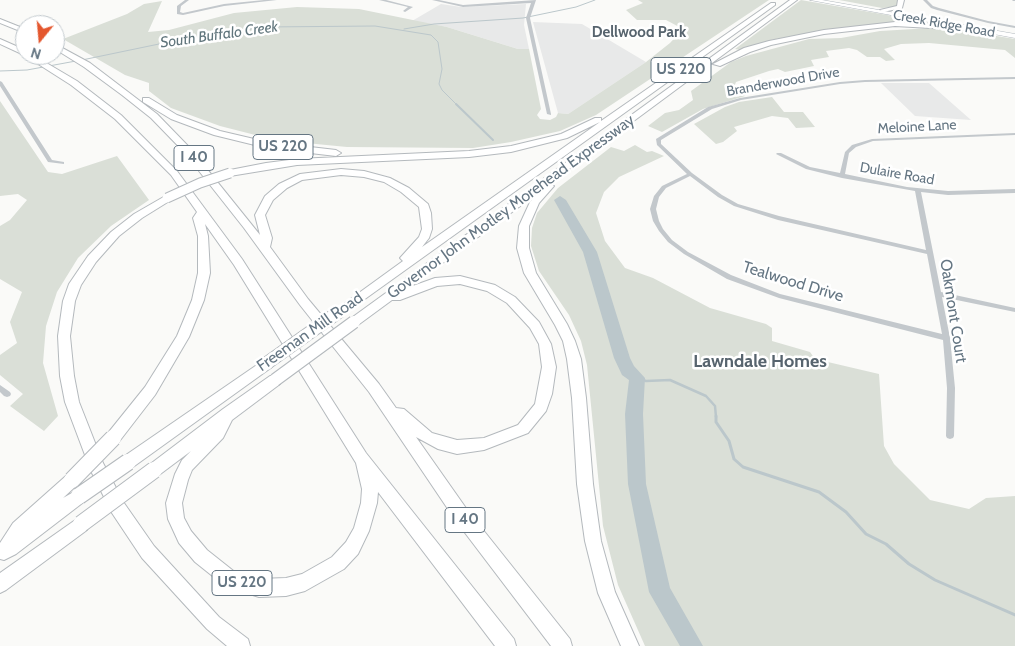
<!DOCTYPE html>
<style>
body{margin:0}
#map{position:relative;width:1015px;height:646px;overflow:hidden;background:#fafaf8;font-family:Cabin,sans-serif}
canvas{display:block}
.north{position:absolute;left:15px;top:15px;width:50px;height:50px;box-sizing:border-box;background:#fff;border:1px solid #c1c8cd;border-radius:50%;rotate:197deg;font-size:14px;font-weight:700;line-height:20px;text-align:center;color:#657683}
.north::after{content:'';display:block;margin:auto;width:18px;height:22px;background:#e4572e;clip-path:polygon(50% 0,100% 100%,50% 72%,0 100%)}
</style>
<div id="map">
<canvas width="1015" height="646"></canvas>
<div class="north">N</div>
</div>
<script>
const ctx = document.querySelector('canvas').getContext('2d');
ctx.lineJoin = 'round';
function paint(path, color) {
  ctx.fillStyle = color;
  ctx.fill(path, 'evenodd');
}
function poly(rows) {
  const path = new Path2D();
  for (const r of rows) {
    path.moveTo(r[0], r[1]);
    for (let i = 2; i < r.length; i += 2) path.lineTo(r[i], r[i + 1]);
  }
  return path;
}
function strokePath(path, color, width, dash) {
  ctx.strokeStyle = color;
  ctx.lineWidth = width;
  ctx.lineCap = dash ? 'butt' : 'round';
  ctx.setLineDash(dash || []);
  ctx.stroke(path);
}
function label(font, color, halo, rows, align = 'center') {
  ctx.font = font + ' Cabin,sans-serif';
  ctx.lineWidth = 5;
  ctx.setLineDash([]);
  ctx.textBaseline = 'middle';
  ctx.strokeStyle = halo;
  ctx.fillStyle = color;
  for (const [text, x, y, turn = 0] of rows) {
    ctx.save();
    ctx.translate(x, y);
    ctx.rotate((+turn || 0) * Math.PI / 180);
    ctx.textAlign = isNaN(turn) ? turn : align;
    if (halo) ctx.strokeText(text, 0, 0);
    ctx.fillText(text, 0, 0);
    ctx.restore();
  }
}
paint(poly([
 [441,4,461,7,526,4,524,25,529,49,518,49,447,27,412,21],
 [533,22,582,24,646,62,568,114,558,113],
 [881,83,929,83,971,120,915,116]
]), '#e8e9e9');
paint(poly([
 [638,0,769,0,596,115,560,131,511,142,473,148,347,147,275,140,220,126,171,108,149,91,149,83,125,75,63,39,127,14,144,4,162,1,148,32,169,30,234,13,297,7,359,9,447,27,518,49,529,49,541,109,537,115,540,119,550,120,556,117,558,113,568,114,646,62,670,43,683,29,666,20,637,20,626,10,643,3],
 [801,0,933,23,933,24,883,24,808,33,771,40,740,50,735,49],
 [839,0,898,0,899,2,895,7,882,8],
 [931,28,960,30,1015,39,1015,58,1005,50,929,43,901,44,884,49,895,60,886,61,880,57,867,57,857,50,849,48,826,51,829,57,811,60,814,66,785,72,778,69,769,71,736,82,734,87,745,96,703,109,662,132,648,126,665,113,679,110,693,100,691,91,731,62,746,56,809,39,841,38,880,31],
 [772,97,784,112,803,112,815,127,796,128,788,118,772,116,734,127,737,131,723,142,716,144,694,124,725,107,739,102],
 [0,101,48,172,62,174,117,156,149,200,111,226,78,258,57,292,46,326,43,363,58,416,44,431,10,406,23,394,0,375,0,355,17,343,10,322,22,292,0,279,0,226,10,220,27,200,18,194,0,196],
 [635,145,647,152,652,151,664,156,619,177,604,192,596,213,605,241,625,268,653,278,710,308,766,324,772,328,772,341,810,352,815,359,879,374,884,446,894,464,930,500,969,509,986,498,1015,496,1015,646,645,646,618,585,603,526,587,365,581,341,569,315,539,271,531,246,532,228,537,213,558,188,611,147,624,151]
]), '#dadfd7');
strokePath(poly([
 [404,29,434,24,523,18,576,7,595,0],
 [82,60,183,39,264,27,375,26,431,35,438,42,442,69,439,84,442,90,457,105],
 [0,71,27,70,76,61]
]), '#bbc7cb', 1);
strokePath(poly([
 [456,104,493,140]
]), '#bbc7cb', 2);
strokePath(poly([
 [637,378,646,381,670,380,706,396,715,406,716,417]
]), '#bbc7cb', 2.5);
strokePath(poly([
 [716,416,716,422,729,441,734,459,743,467,819,492,846,512,866,534,886,544,909,564,935,580,1015,615]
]), '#bbc7cb', 3);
paint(poly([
 [560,196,566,200,597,252,630,358,634,366,645,378,643,414,646,484,670,588,703,646,680,646,649,592,628,484,625,414,629,380,622,375,614,358,583,252,554,200,560,196]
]), '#bbc7cb');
const secondary = poly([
 [810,0,822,0,1015,34,1015,38,810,0]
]);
const motorway = poly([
 [790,0,797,0,550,183,554,186,539,203,529,226,529,248,536,273,567,324,575,341,581,359,586,398,593,484,601,541,615,592,639,646,621,646,598,593,585,541,577,484,572,398,567,359,563,341,555,325,524,273,517,248,519,226,530,202,538,193,410,287,435,278,460,276,495,285,515,297,539,322,551,344,556,367,552,394,546,411,528,433,484,450,457,454,438,449,416,437,468,511,570,639,572,646,551,646,456,521,369,392,300,305,244,228,184,152,151,118,122,95,84,67,55,49,55,44,90,63,157,114,190,148,260,235,255,215,265,196,279,184,300,174,341,169,364,171,390,178,409,188,428,204,431,213,432,229,429,238,422,247,600,122,567,138,511,152,469,157,297,165,230,176,225,173,230,170,266,163,297,159,469,151,511,146,561,134,595,118,601,118,601,121,771,3,775,3,775,5,344,314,336,314,334,311,403,261,400,258,419,237,422,229,419,207,401,192,384,182,364,177,341,175,302,180,287,188,273,200,265,215,272,238,270,247,308,299,379,384,396,408,404,409,432,433,457,440,484,438,518,425,535,404,542,367,539,344,530,328,507,303,487,291,460,284,437,286,400,300,392,300,358,325,350,325,348,322,350,319,790,0],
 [898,0,904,0,902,8,883,12,880,10,897,6,898,0],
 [0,19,25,29,25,33,0,23,0,19],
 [895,22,967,26,971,28,967,30,895,26,824,34,771,45,750,52,720,66,713,64,744,48,769,41,824,30,895,22],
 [0,39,25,50,25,55,33,55,77,81,121,115,177,171,242,259,366,453,514,639,516,646,495,646,378,492,377,503,369,531,358,554,344,569,305,591,286,596,259,597,225,586,195,562,179,543,168,519,166,503,175,474,182,460,191,451,159,475,154,477,149,475,146,470,149,465,223,409,270,376,275,375,280,376,282,380,280,384,232,420,223,438,192,470,188,480,182,503,184,518,191,531,207,550,236,573,259,579,286,578,302,574,332,557,346,542,354,528,361,503,362,489,356,463,234,265,205,224,208,236,210,273,204,300,189,337,155,395,118,443,113,444,108,443,106,438,108,433,145,387,177,336,192,300,198,273,198,236,193,218,197,212,171,175,115,119,71,85,24,55,0,44,0,39],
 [143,98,149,98,177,115,220,131,267,142,336,150,341,153,336,156,267,148,214,135,171,119,143,102,143,98],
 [167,195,171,196,171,200,142,218,119,236,96,262,81,285,75,301,70,336,74,376,79,402,103,463,124,503,154,546,219,617,248,639,250,646,227,646,207,629,142,558,112,513,91,471,65,402,60,376,58,336,63,301,69,284,88,256,111,232,134,214,167,195],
 [267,358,272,359,274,363,272,367,133,467,128,469,123,467,120,462,123,457,267,358],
 [72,473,77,475,80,480,77,485,63,498,79,489,85,491,87,496,85,501,16,554,4,560,0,559,0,543,13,523,67,475,72,473],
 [81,516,87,518,89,524,87,530,6,590,0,593,0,573,81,516]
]);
strokePath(secondary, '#b3babf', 1);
strokePath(motorway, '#b4b9bd', 2);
paint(poly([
 [185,0,189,0,181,6,180,12,183,13,224,4,264,0,277,0,224,6,183,15,177,14,177,6,185,0],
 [379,0,386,0,413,7,405,12,403,11,408,7,379,0],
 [432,0,439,0,463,5,536,0,530,18,551,114,551,115,547,114,526,18,531,3,463,7,432,0],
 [923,0,927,0,933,6,939,8,988,21,1015,26,1015,28,988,23,937,10,931,8,923,0],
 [1012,0,1015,0,1015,1,1013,1,1012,0],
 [1015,77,1015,79,865,82,840,84,741,100,712,109,661,140,661,144,692,173,722,195,738,204,779,216,926,250,915,191,842,178,806,169,776,154,777,153,781,153,810,167,840,173,845,152,852,145,872,139,1015,133,1015,135,873,141,856,147,849,153,845,174,907,187,948,191,1015,189,1015,193,948,195,921,192,941,292,1015,308,1015,312,942,297,950,338,955,388,954,436,953,438,950,439,947,438,946,436,947,388,943,340,779,298,727,279,684,254,668,242,659,231,653,221,650,209,654,196,662,186,687,174,657,145,656,139,708,107,740,98,840,82,865,80,1015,77],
 [690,176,718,197,734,206,778,220,927,254,942,334,780,294,731,275,688,252,672,240,663,229,659,221,656,209,659,197,666,188,690,176],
 [0,81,2,82,52,160,64,162,64,164,48,162,0,86,0,81],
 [0,385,10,392,11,394,10,396,7,397,4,396,0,392,0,385]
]), '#c3c8cc');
paint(secondary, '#fff');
paint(motorway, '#fff');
const motorwayBridgeFar2 = poly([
 [167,198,200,183,230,173]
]);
const motorwayBridgeFar1 = poly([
 [267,363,340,311],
 [275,380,354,322]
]);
const motorwayBridge = poly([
 [72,480,113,438],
 [79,496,128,462],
 [81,524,154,470]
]);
strokePath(motorwayBridgeFar2, '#b4b9bd', 11, []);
strokePath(motorwayBridgeFar1, '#b4b9bd', 14, []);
strokePath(motorwayBridge, '#b4b9bd', 18, []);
strokePath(motorwayBridgeFar2, '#fff', 9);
strokePath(motorwayBridgeFar1, '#fff', 12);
strokePath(motorwayBridge, '#fff', 16);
label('14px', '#657683', '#fff', [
 ["Creek Ridge Road",944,24,10],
 ["Branderwood Drive",783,82,-10],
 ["Meloine Lane",917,127,-3],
 ["Dulaire Road",897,174,10]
]);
label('bold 15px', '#57646e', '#fff', [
 ["Dellwood Park",639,33]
]);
label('italic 15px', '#60757c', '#fff', [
 ["South Buffalo Creek",219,35,-8]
]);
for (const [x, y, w] of [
 [681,70,60],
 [283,147,60],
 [194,158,40],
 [465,520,40],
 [242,583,60]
]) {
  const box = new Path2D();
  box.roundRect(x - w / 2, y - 12.5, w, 25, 4);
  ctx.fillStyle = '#fff';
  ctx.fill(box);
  strokePath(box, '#657683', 1);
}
label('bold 15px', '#657683', null, [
 ["US 220",681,70],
 ["US 220",283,147],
 ["I 40",194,158],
 ["I 40",465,520],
 ["US 220",242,583]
]);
label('16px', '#657683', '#fff', [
 ["Governor John Motley Morehead Expressway",511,207,-36],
 ["Tealwood Drive",793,282,17],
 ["Oakmont Court",953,311,81],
 ["Freeman Mill Road",310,332,-35]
]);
label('bold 18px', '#57646e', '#fff', [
 ["Lawndale Homes",760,362]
]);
</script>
